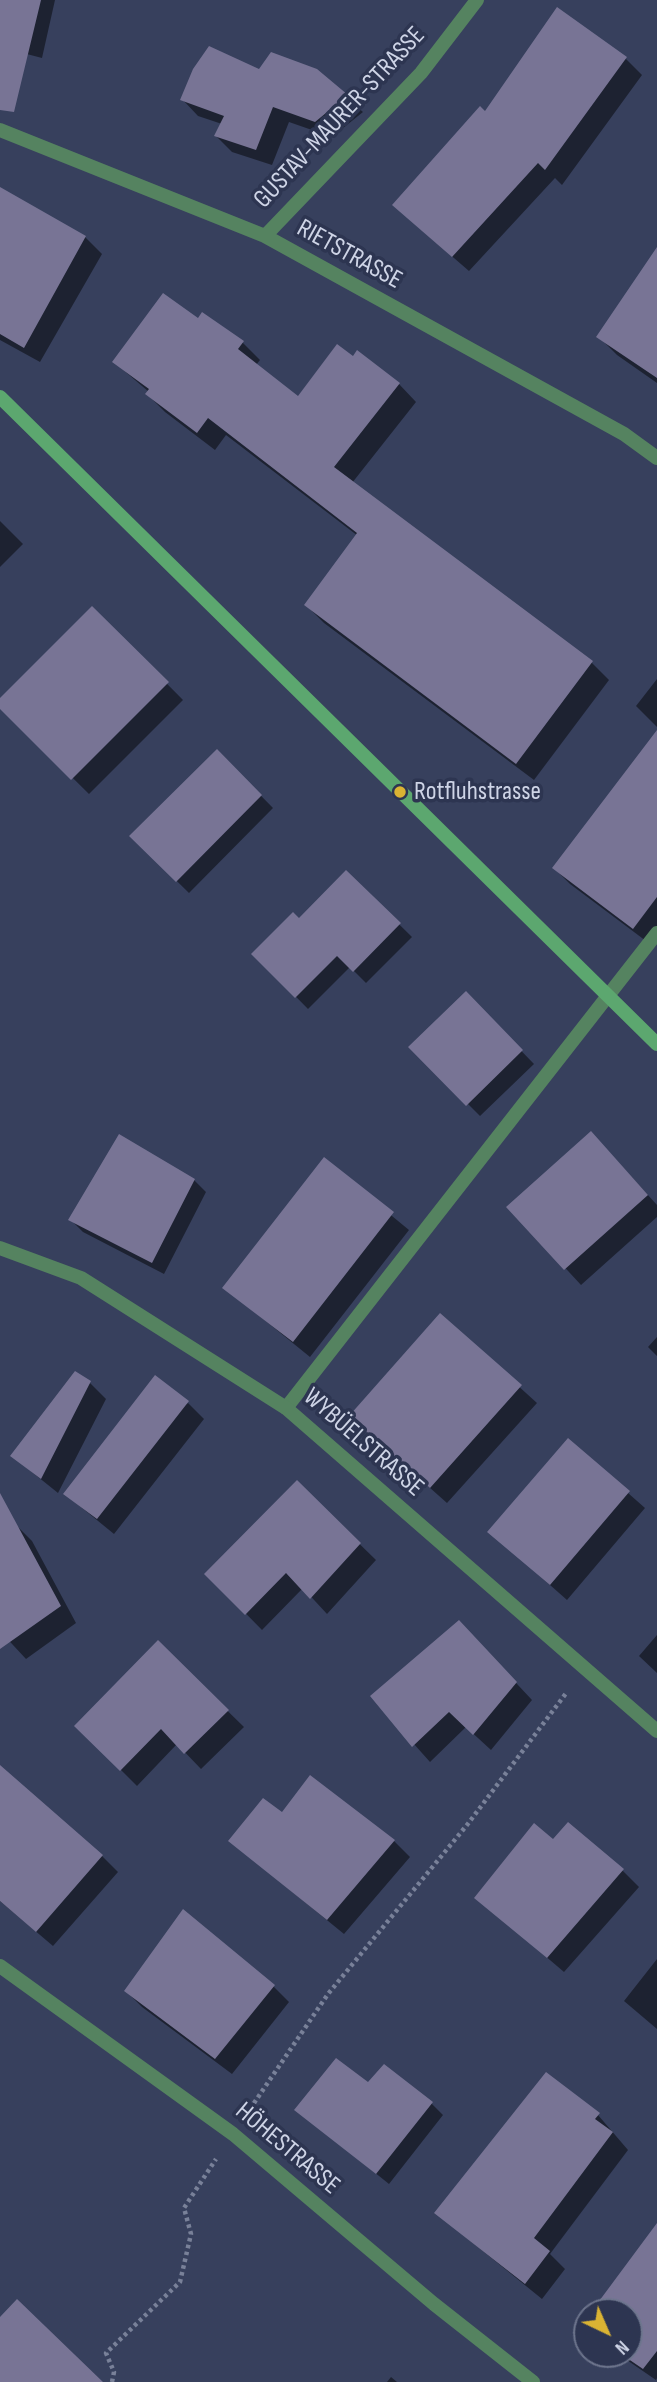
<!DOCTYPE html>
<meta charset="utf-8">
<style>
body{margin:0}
#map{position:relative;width:657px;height:2382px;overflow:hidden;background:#37405d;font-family:"Sofia Sans Condensed",sans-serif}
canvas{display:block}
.north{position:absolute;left:573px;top:2298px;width:70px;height:70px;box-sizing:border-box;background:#2d3551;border:2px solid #6d758d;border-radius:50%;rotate:136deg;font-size:19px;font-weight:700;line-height:28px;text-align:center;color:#ced4e6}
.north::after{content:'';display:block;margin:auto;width:24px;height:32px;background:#dab333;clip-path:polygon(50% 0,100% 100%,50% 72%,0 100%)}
</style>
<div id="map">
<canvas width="657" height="2382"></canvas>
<div class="north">N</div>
</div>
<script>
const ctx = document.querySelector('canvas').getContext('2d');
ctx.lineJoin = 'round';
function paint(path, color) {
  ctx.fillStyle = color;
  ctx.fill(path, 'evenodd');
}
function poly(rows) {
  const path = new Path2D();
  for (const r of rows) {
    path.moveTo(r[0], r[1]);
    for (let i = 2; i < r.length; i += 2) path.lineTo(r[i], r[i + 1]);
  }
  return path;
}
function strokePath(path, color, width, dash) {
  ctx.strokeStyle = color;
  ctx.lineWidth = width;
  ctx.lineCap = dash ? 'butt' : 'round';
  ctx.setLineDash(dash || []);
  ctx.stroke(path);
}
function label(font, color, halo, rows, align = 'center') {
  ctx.font = font + ' "Sofia Sans Condensed",sans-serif';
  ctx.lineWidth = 7;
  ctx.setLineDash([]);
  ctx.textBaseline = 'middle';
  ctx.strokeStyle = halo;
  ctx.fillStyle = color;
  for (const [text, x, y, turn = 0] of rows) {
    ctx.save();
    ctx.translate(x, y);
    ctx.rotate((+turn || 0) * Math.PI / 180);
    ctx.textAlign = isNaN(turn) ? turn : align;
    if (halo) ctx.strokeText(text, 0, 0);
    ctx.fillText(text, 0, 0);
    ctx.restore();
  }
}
paint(poly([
 [0,0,55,0,42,58,0,47],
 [626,59,642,75,562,185,555,178,469,271,410,220,486,114],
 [259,71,316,71,363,112,332,137,289,122,272,165,232,152,216,136,222,124,198,116,182,99],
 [0,189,85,237,102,254,40,362,0,340],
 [657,250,657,383,617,355,598,336],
 [198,320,243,343,260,360,256,365,298,399,353,358,399,384,416,402,352,483,591,662,609,680,534,780,324,623,306,605,358,536,226,435,215,450,165,412,147,394,149,392,114,362],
 [0,521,23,544,0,567],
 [92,608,183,700,89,794,0,706,0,701],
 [657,679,657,727,636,706],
 [657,733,657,934,650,944,570,884,554,868],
 [217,751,273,808,189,893,131,836],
 [346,872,412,937,366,983,350,967,308,1009,254,954,299,920],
 [466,994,534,1064,480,1116,411,1047],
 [607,1150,657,1205,657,1217,581,1285,509,1207],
 [324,1160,409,1230,310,1357,225,1288],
 [194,1180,206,1192,164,1274,83,1232,71,1220],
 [440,1315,537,1403,447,1503,367,1432],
 [657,1337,657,1356,648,1347],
 [90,1383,106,1399,58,1493,12,1456],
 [188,1403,204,1419,114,1534,65,1494],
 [568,1440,645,1508,567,1600,490,1532],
 [297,1483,376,1560,327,1614,303,1588,262,1630,207,1574],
 [16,1525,32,1541,76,1623,26,1659,0,1631,0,1538],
 [657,1635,657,1673,639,1656],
 [475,1639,532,1700,491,1750,466,1727,430,1762,372,1697],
 [158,1643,244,1727,201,1769,177,1744,137,1786,77,1726],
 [0,1798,102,1856,118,1872,53,1946,0,1901],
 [282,1814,394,1841,410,1857,344,1934,230,1841],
 [553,1842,623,1871,639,1887,564,1972,476,1897],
 [657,1959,657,2029,624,2001],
 [273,1986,289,2002,232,2074,142,2007,126,1991],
 [431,2103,443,2115,389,2184,297,2110],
 [598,2115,628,2150,550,2254,565,2269,542,2299,436,2213],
 [657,2260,657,2378,656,2380,618,2354,629,2354,629,2312,593,2312],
 [391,2377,397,2382,387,2382]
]), '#0007');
paint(poly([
 [0,0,41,0,14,112,0,110],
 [557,7,627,57,545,170,538,163,452,257,392,205,480,106,485,111],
 [209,46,259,69,271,52,317,69,348,95,315,122,273,107,256,150,214,136,224,116,180,100,193,69],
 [0,187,86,236,24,348,0,334],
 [657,247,657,378,596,337],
 [163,293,198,318,202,312,244,341,238,349,298,396,337,344,353,356,357,350,400,383,334,467,593,661,516,764,304,605,357,533,208,418,197,433,145,394,149,389,112,362],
 [92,606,169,682,71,780,0,709,0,698],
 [657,730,657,897,633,929,552,868],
 [217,749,262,795,176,882,129,836],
 [346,870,401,923,353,972,337,956,295,998,251,954,293,912,299,918],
 [466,991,523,1050,466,1106,408,1047],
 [591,1131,648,1195,564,1270,506,1207],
 [119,1134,195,1179,152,1263,68,1220],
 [324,1157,394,1212,293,1342,222,1288],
 [440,1313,522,1385,430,1488,349,1416],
 [75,1371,91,1381,41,1479,10,1456],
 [155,1375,189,1401,97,1519,63,1494],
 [568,1438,630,1491,550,1585,487,1532],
 [297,1480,361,1543,310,1599,286,1573,245,1615,204,1574],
 [0,1493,61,1606,0,1649],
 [459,1620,517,1682,473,1735,449,1712,412,1747,370,1696],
 [158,1640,229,1710,184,1754,161,1729,120,1771,74,1726],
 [0,1765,103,1855,36,1932,0,1901],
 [310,1775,395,1840,327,1920,228,1841,263,1798,282,1812],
 [568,1822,624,1869,547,1958,474,1898,534,1823,553,1839],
 [183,1909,275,1985,215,2059,124,1991],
 [336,2058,368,2082,384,2064,433,2102,376,2174,294,2110],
 [546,2072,600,2113,595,2119,613,2132,534,2238,550,2251,525,2284,434,2213],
 [657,2223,657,2351,643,2369,621,2354,629,2354,629,2312,591,2312],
 [17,2299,103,2382,0,2382,0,2317]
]), '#787495');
strokePath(poly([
 [250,2109,328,1994,467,1825,567,1692],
 [112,2382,114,2372,106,2353,180,2282,191,2234,184,2208,216,2159]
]), '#798199', 4.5, [3.5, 3.5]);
strokePath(poly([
 [286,1408,657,933]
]), '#558360', 14);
strokePath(poly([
 [0,130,265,236,624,434,657,458],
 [265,236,421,73,477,0],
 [0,1248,81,1278,286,1408,657,1731],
 [0,1966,233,2134,434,2304,533,2382]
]), '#558360', 14);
strokePath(poly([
 [0,397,657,1044]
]), '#5ca76f', 14);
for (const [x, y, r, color] of [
 [400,792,7,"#dab333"]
]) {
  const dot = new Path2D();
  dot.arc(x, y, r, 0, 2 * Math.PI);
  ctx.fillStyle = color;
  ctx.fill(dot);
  strokePath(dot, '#2d3551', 2.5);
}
label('26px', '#ced4e6', '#2d3551', [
 ["GUSTAV-MAURER-STRASSE",340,118,-47],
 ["RIETSTRASSE",349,255,29],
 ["WYBÜELSTRASSE",363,1443,41],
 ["HÖHESTRASSE",287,2149,40]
]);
label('26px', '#ced4e6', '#2d3551', [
 ["Rotfluhstrasse",414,792]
], 'left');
</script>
